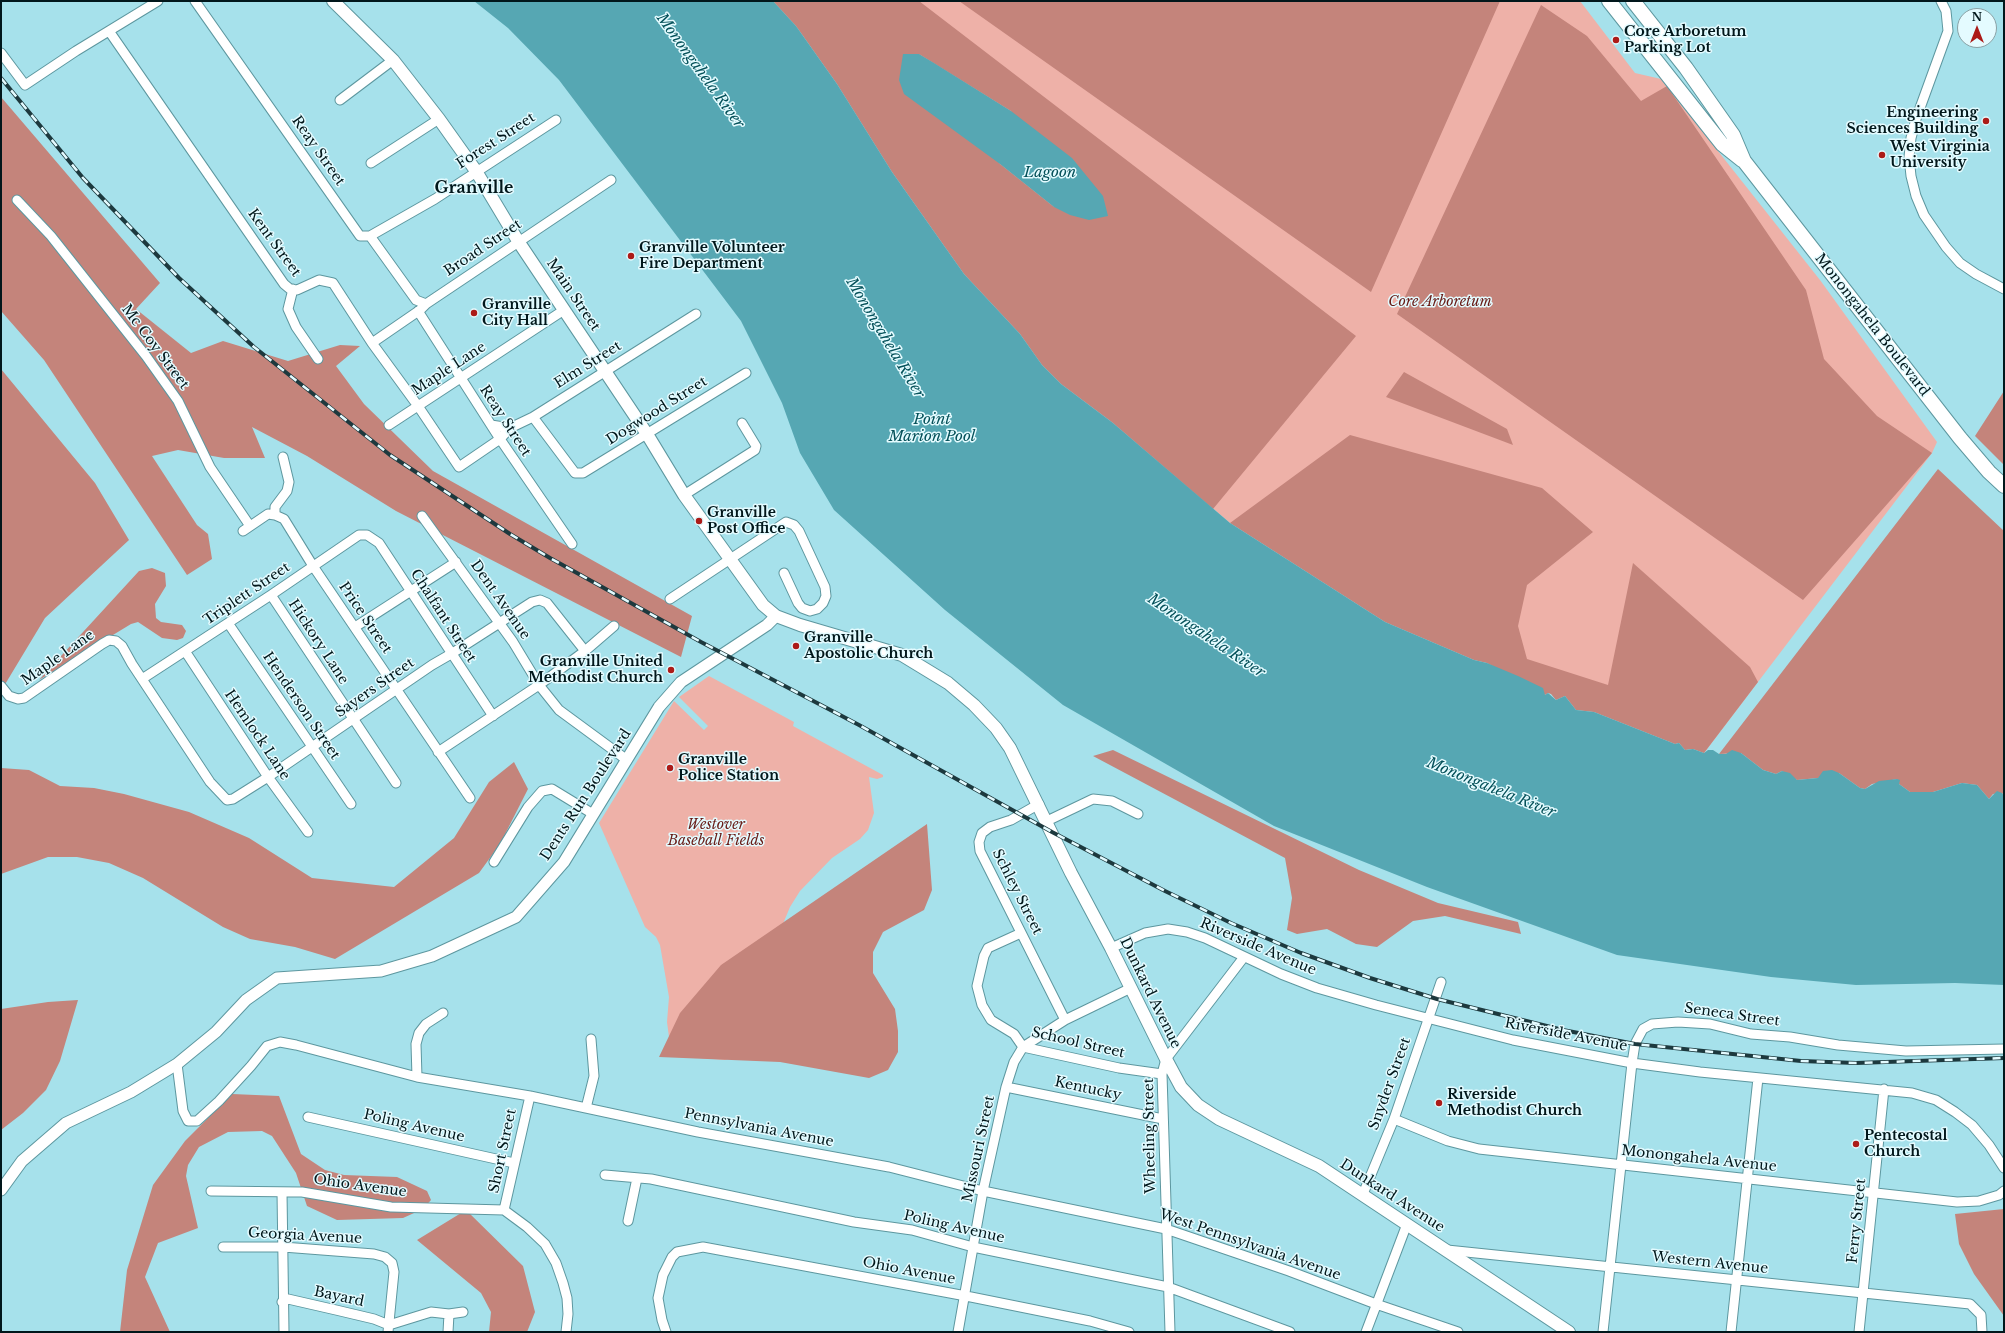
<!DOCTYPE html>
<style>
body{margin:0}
#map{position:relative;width:2005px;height:1333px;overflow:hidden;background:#a6e1eb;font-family:"Libre Baskerville",serif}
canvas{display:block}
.frame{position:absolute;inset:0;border:2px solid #01171b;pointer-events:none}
.north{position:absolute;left:1957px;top:8px;width:40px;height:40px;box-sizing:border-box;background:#e4fbff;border:1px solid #89a0a4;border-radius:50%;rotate:0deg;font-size:11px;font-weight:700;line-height:16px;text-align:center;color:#01171b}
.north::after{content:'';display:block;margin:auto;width:14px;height:18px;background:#ac1b18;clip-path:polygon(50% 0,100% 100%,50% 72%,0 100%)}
</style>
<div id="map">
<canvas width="2005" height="1333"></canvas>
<div class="frame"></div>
<div class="north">N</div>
</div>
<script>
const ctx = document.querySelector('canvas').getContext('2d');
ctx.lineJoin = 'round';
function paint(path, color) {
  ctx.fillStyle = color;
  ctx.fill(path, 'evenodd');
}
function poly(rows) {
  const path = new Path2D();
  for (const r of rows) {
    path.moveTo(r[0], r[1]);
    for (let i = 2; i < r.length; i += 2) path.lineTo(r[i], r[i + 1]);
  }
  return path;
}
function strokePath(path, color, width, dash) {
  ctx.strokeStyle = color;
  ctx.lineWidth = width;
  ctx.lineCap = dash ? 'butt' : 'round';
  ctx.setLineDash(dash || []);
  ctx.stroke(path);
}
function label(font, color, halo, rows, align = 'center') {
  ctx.font = font + ' "Libre Baskerville",serif';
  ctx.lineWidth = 3;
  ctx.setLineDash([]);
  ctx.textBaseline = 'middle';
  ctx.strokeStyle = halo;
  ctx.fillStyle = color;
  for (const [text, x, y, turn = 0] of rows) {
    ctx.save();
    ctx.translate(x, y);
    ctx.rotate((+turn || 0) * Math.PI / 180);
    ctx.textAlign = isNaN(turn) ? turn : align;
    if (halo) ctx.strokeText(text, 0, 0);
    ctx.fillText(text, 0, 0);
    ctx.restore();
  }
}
paint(poly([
 [773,1,1580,1,1635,73,1661,79,1820,280,1937,442,1932,453,1704,753,1230,523,1113,423,796,26],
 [709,676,794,722,793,726,883,775,883,777,877,779,869,777,874,813,868,830,860,839,832,858,800,891,790,907,726,1060,700,1058,669,1037,667,1022,669,997,660,945,656,937,645,927,599,823,674,701,704,730,708,726,679,697]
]), '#eeb1a8');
paint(poly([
 [773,1,919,1,1356,336,1213,509,1113,423,1061,384,1042,365,1020,334,964,274,892,172,837,84,796,26],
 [919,54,1011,111,1054,207,1000,164],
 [959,1,1500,1,1371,292],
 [1541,5,1587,36,1641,101,1667,86,1806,290,1824,359,1877,416,1932,453,1803,600,1397,314],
 [1,97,160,283,136,309,191,353,223,341,288,361,340,345,360,346,336,366,364,404,433,471,692,616,681,657,396,511,307,456,252,427,265,458,224,458,178,450,152,456,197,525,208,534,212,559,187,575,44,360,1,311],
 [1,369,95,483,129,540,45,618,1,691],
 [1404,372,1507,429,1513,445,1386,397],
 [2004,391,2004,465,1975,436],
 [1350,435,1542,488,1593,532,1527,585,1518,626,1527,659,1608,685,1633,563,1750,667,1758,682,1704,753,1693,749,1685,750,1679,743,1675,744,1594,712,1576,710,1565,696,1556,700,1551,694,1548,693,1545,695,1487,663,1474,660,1385,622,1230,523],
 [1938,469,2004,531,2004,796,2002,793,1993,794,1989,799,1977,785,1962,783,1933,792,1910,792,1899,784,1897,779,1872,784,1865,789,1860,788,1839,773,1818,778,1797,780,1782,771,1776,774,1763,770,1741,753,1719,754],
 [152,568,165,573,166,586,155,604,156,618,161,622,182,625,186,631,183,638,177,640,162,638,138,622,131,624,39,680,139,571],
 [1113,750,1359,870,1438,903,1518,922,1521,934,1445,916,1413,921,1377,947,1356,944,1327,929,1297,934,1287,930,1292,898,1285,858,1093,756],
 [514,762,528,789,500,844,479,873,335,959,295,947,250,939,223,927,143,878,109,863,77,857,48,857,1,874,1,768,29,770,60,786,94,788,124,794,189,812,249,838,312,878,394,887,454,838,489,782],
 [927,824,932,890,924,910,883,932,873,952,873,973,895,1009,898,1031,898,1052,888,1070,869,1078,780,1062,659,1057,680,1013,721,965],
 [78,1000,60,1061,46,1090,23,1113,1,1130,1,1009,48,1002],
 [232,1094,279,1096,301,1154,325,1170,344,1175,397,1177,427,1191,431,1200,423,1209,403,1218,337,1220,307,1206,296,1173,272,1136,262,1131,228,1132,199,1147,188,1165,186,1176,198,1228,158,1243,145,1277,170,1332,120,1332,127,1270,153,1185,185,1141],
 [2004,1209,2004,1316,1974,1274,1959,1244,1955,1214],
 [466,1210,523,1266,535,1312,527,1332,489,1332,491,1312,481,1293,417,1240]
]), '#c4847b');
paint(poly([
 [474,1,773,1,796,26,837,84,892,172,964,274,1020,334,1042,365,1061,384,1113,423,1230,523,1385,622,1474,660,1487,663,1518,676,1543,688,1545,695,1548,693,1556,700,1565,696,1576,710,1594,712,1675,744,1679,743,1685,750,1693,749,1704,753,1708,750,1713,750,1719,754,1726,754,1732,750,1741,753,1763,770,1776,774,1782,771,1790,773,1797,780,1818,778,1823,771,1832,770,1839,773,1860,788,1865,789,1879,781,1897,779,1900,780,1899,784,1910,792,1933,792,1962,783,1977,785,1989,799,1997,791,2002,793,2004,796,2004,985,1955,983,1856,985,1771,977,1617,955,1427,887,1274,826,1063,705,945,610,834,510,800,453,782,403,741,321,559,80,508,28],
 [903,54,919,54,934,63,1011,111,1072,158,1103,196,1108,216,1089,220,1070,215,1054,207,1000,164,904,94,899,80]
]), '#56a7b3');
const minor = poly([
 [195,1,360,236,370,236,416,300,426,304],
 [1941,1,1946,11,1948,31,1916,119,1911,138,1909,157,1911,176,1916,196,1924,215,1946,247,1960,263,1976,274,2004,289],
 [109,31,284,284,290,289,297,290,319,280,333,283,372,343,418,406,459,467,500,439,510,428],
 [1,53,25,85,76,51,158,1],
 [340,100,393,60],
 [371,163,439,119],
 [17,200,51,236,146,356,178,401,210,467,250,526],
 [370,236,435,199,556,120],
 [293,289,288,309,296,327,318,359],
 [418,311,500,439,572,544],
 [372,343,420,310,426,304,611,180],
 [533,417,575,473,583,473,746,373],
 [389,425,564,310],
 [491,425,510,428,533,417,696,314],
 [684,495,755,450,756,446,742,423],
 [275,515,275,507,287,491,289,482,283,457],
 [422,516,513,642,539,685,559,710,627,760],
 [243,531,268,514,275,515,284,519,313,566,470,798],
 [271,595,396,783],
 [670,599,786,522,794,525,799,531,825,587,826,596,823,603,817,609,810,611,802,608,798,603,784,573],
 [228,623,351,804],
 [355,627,456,562],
 [185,651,268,777,308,832],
 [142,679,271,595,359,535,367,535,379,543,493,716],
 [1,686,9,696,18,699,24,698,102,644,109,640,116,641,122,646,132,664,210,782,227,800,233,799,268,777,432,665,451,654,532,602,540,600,547,603,585,651],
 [438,752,539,685,585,651,614,626],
 [1039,804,1011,820,990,827,982,833,979,842,980,851,1065,1020],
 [1047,821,1093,799,1112,801,1138,814],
 [494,862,528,807,542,791,552,789,593,814],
 [1021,933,988,948,984,956,977,986,982,1005,991,1020,1014,1034,1023,1047,1119,1068,1162,1074],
 [1111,948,1145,933,1168,929,1187,932,1205,938,1281,974,1317,988,1376,1005,1513,1040,1632,1063,1700,1072,1912,1093,1936,1100,1955,1112,1972,1125,1989,1145,2004,1168],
 [177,1064,183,1111,188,1121,197,1121,219,1101,251,1066,267,1046,280,1042,296,1045,417,1077,530,1096,698,1132,889,1167,983,1191,1166,1229,1289,1271,1376,1304,1458,1332],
 [417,1077,416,1044,419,1033,426,1024,443,1013],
 [1006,1087,1163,1119],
 [530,1096,504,1210,527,1227,545,1244,556,1263,563,1283,567,1298,568,1314,566,1332],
 [586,1108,594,1076,591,1039],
 [308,1117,514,1163],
 [1394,1119,1448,1141,1479,1149,1957,1202,1979,1201,1999,1195,2004,1191],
 [605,1175,651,1179,854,1222,912,1230,973,1247,1168,1287,1290,1332],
 [211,1191,302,1192,391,1207,504,1210],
 [282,1192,284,1332],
 [1363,1194,1394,1119,1441,982],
 [628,1221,637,1178],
 [223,1247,283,1247,374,1254,385,1257,392,1263,394,1272,388,1332],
 [1447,1250,1970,1304,1981,1315,1982,1332],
 [282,1302,288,1299,336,1310,374,1319,389,1325,431,1312,449,1314,463,1312],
 [448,1332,449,1314],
 [666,1332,662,1320,658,1298,663,1275,672,1257,677,1252,703,1247,966,1296,1090,1321,1129,1332],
 [958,1332,983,1191,1006,1087,1014,1062,1023,1047,1065,1020,1131,988],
 [1170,1332,1162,1074,1166,1059,1244,957],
 [1366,1332,1407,1224],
 [1603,1332,1632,1063,1635,1044,1643,1029,1652,1024,1678,1022,1710,1024,1751,1034,1790,1037,1838,1045,1906,1051,2004,1049],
 [1731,1332,1758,1078],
 [1859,1332,1884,1089]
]);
const tertiary = poly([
 [1,1190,22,1161,66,1123,131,1092,177,1064,216,1032,246,1000,277,978,381,971,432,956,516,917,564,862,659,707,681,682,767,625,776,616]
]);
const secondary = poly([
 [333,1,393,60,439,119,476,171,518,241,647,434,684,495,763,605,776,616,800,625,902,655,948,683,974,705,996,728,1010,748,1071,873,1111,948,1166,1059,1181,1087,1198,1105,1219,1119,1319,1166,1569,1332]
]);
const primary = poly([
 [1609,1,1722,144,1742,160],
 [1633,1,1686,68,1733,135,1744,161,1960,438,1989,472,2004,486]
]);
strokePath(minor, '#5d979f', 11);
strokePath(tertiary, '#5d979f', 13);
strokePath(secondary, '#5d979f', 14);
strokePath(primary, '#5d979f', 16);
strokePath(minor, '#fff', 9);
strokePath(tertiary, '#fff', 11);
strokePath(secondary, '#fff', 12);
strokePath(primary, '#fff', 14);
const rail = poly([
 [1,78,83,178,179,278,254,347,390,455,510,534,550,558,701,642,859,725,1052,832,1165,891,1231,923,1301,953,1370,978,1437,999,1563,1030,1635,1044,1801,1061,1856,1063,2004,1058]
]);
strokePath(rail, '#1d393e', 4);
strokePath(rail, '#e4fbff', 2.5, [8]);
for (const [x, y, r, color] of [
 [1616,40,4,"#ac1b18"],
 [1986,121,4,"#ac1b18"],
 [1882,155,4,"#ac1b18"],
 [631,256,4,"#ac1b18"],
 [474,313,4,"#ac1b18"],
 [699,521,4,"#ac1b18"],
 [796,646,4,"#ac1b18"],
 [671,670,4,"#ac1b18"],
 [670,768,4,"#ac1b18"],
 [1439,1103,4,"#ac1b18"],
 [1856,1144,4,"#ac1b18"]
]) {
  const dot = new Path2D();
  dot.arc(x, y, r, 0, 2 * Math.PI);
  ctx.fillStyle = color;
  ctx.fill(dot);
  strokePath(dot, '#e4fbff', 1.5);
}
label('bold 14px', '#01171b', '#e4fbff', [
 ["Core Arboretum",1624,32],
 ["Parking Lot",1624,48],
 ["Engineering",1978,113,"right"],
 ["Sciences Building",1978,129,"right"],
 ["West Virginia",1890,147],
 ["University",1890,163],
 ["Granville Volunteer",639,248],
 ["Fire Department",639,264],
 ["Granville",482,305],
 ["City Hall",482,321],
 ["Granville",707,513],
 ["Post Office",707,529],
 ["Granville",804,638],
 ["Apostolic Church",804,654],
 ["Granville United",663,662,"right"],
 ["Methodist Church",663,678,"right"],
 ["Granville",678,760],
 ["Police Station",678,776],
 ["Riverside",1447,1095],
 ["Methodist Church",1447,1111],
 ["Pentecostal",1864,1136],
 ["Church",1864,1152]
], 'left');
label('14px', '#01171b', '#e4fbff', [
 ["Forest Street",496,141,-33],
 ["Reay Street",318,151,55],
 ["Kent Street",274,243,54],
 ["Broad Street",483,248,-34],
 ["Main Street",573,295,56],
 ["Monongahela Boulevard",1872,325,52],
 ["Mc Coy Street",155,347,53],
 ["Elm Street",588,365,-32],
 ["Maple Lane",449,369,-33],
 ["Dogwood Street",657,411,-32],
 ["Reay Street",505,421,57],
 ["Triplett Street",247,594,-34],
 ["Dent Avenue",500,600,55],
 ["Chalfant Street",443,616,57],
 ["Price Street",365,618,56],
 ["Hickory Lane",318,642,57],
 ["Maple Lane",58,658,-35],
 ["Sayers Street",375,688,-35],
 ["Henderson Street",301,706,56],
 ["Hemlock Lane",257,735,56],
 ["Dents Run Boulevard",586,795,-57],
 ["Schley Street",1017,892,63],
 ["Riverside Avenue",1258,947,23],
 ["Dunkard Avenue",1150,993,64],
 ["Seneca Street",1732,1015,8],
 ["Riverside Avenue",1566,1035,11],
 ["School Street",1078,1043,13],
 ["Snyder Street",1390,1084,-70],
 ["Kentucky",1088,1089,12],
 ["Poling Avenue",414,1126,13],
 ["Pennsylvania Avenue",759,1128,11],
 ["Wheeling Street",1150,1136,-91],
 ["Missouri Street",979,1149,-78],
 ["Short Street",503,1151,-78],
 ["Monongahela Avenue",1699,1159,6],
 ["Ohio Avenue",360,1186,8],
 ["Dunkard Avenue",1392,1196,33],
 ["Ferry Street",1857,1221,-84],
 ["Poling Avenue",954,1227,13],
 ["Georgia Avenue",305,1236,3],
 ["West Pennsylvania Avenue",1250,1245,19],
 ["Western Avenue",1710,1263,6],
 ["Ohio Avenue",909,1271,11],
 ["Bayard",339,1297,12]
]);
label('italic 14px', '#681b16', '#e4fbff', [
 ["Core Arboretum",1440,302],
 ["Westover",716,825],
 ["Baseball Fields",716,841]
]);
label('italic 15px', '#05515a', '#e4fbff', [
 ["Monongahela River",700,71,54],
 ["Lagoon",1050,173],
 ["Monongahela River",885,338,59],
 ["Point",932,420],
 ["Marion Pool",932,437],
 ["Monongahela River",1206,636,34],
 ["Monongahela River",1491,788,22]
]);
label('bold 16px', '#01171b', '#e4fbff', [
 ["Granville",474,188]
]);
</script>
